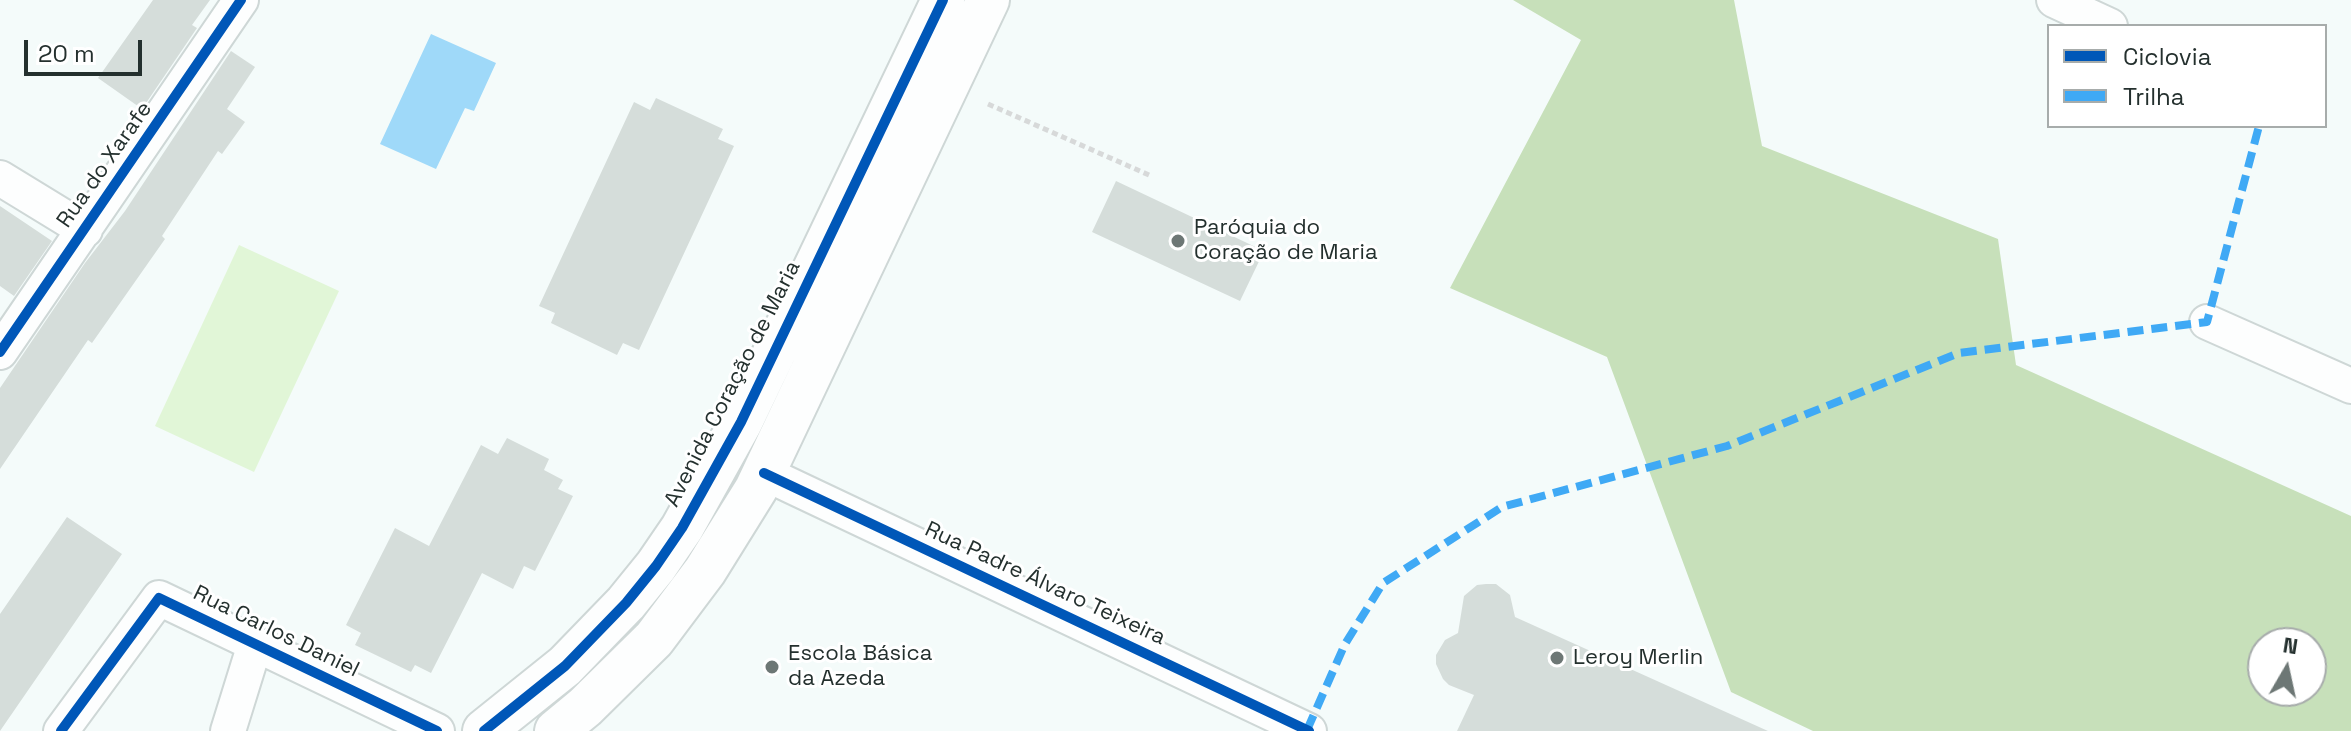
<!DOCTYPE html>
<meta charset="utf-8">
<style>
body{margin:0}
#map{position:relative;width:2351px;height:731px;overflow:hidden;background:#f4fbfa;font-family:"Space Grotesk",sans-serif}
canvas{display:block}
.legend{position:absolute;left:2047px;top:24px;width:280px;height:104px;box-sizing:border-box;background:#fff;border:2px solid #a7acab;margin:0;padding:10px 14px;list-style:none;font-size:24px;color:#24302e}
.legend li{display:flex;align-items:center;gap:16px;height:40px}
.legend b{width:40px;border:2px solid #a7acab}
.north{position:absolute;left:2247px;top:627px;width:80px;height:80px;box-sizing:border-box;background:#fff;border:2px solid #a7acab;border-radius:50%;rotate:9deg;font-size:22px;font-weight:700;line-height:32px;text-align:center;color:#24302e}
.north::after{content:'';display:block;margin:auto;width:28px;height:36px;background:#6d7775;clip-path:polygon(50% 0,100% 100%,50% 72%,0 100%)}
.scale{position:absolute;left:24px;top:40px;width:118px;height:36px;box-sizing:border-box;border:4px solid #24302e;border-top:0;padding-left:10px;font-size:24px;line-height:28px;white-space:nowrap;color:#24302e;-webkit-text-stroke:6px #fff;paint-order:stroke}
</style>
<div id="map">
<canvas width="2351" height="731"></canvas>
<ul class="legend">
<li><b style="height:10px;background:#0057b8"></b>Ciclovia</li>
<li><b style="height:10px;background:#3fa9f5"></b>Trilha</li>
</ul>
<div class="north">N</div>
<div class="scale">20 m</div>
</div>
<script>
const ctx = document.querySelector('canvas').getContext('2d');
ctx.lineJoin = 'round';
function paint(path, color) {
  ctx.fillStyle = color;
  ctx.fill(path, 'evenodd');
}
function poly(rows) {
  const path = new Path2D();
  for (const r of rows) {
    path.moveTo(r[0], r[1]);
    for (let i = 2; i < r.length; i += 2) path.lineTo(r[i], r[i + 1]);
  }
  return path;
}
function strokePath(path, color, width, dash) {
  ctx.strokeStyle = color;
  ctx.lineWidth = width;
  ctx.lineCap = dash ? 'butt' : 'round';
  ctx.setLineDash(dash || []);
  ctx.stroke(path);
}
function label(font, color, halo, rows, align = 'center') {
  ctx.font = font + ' "Space Grotesk",sans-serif';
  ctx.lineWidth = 6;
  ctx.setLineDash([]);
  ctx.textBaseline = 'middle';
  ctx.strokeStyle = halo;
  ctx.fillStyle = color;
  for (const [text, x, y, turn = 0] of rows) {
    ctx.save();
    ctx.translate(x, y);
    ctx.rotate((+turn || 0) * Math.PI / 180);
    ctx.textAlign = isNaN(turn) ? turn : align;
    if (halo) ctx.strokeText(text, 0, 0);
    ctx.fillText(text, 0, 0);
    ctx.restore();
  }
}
paint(poly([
 [239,245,339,291,254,472,155,426]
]), '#e1f6d7');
paint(poly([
 [1513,0,1734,0,1762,146,1998,239,2016,365,2351,516,2351,731,1813,731,1731,692,1607,357,1450,288,1581,40],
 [2263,643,2311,643,2311,691,2263,691]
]), '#c7e0ba');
paint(poly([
 [431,34,496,63,474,111,465,108,436,169,380,144]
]), '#9fd9f9');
paint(poly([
 [153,0,210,0,192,25,197,28,142,109,98,78],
 [231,51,255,67,227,109,245,122,222,154,218,151,162,236,165,239,92,343,88,340,0,469,0,388,85,263,125,211],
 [656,98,723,129,718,139,734,146,639,350,623,343,617,355,551,323,555,313,539,306,634,102,650,110],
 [1116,181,1264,251,1240,301,1092,232],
 [0,206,52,241,14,296,0,286],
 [507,438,549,459,544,470,563,480,558,489,573,496,535,571,524,566,513,589,482,573,431,673,415,665,411,672,355,645,361,633,346,625,395,528,429,546,481,445,498,454],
 [67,517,122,554,0,731,0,614],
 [1486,584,1496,584,1510,595,1515,617,1768,731,1457,731,1474,695,1449,685,1443,679,1436,664,1436,655,1445,640,1458,633,1464,596,1477,585]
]), '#d5ddda');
const minor = poly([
 [2054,0,2110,26],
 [0,178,85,230],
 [2207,322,2351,386],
 [0,352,241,0],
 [764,473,1309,731],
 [61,731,159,598,437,731],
 [228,731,255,644]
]);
const tertiary = poly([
 [484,731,565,666,626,603,656,566,682,528,741,422,943,0],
 [556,731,585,707,654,639,705,571,756,489,988,0]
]);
strokePath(minor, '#ced7d6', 38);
strokePath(tertiary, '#ced7d6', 46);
strokePath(poly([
 [988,104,1149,175]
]), '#d7d9d9', 5, [6, 4]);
strokePath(minor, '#fdfefe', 34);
strokePath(tertiary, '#fdfefe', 42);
strokePath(poly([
 [1307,730,1345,644,1383,583,1502,507,1727,446,1959,353,2207,322,2259,126]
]), '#3fa9f5', 8, [16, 8]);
strokePath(poly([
 [0,352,241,0],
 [764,473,1309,731],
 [61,731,159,598,437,731],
 [484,731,565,666,626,603,656,566,682,528,741,422,943,0]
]), '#0057b8', 10);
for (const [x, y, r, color] of [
 [1178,241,8,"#6d7775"],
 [1557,658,8,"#6d7775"],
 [772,667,8,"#6d7775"]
]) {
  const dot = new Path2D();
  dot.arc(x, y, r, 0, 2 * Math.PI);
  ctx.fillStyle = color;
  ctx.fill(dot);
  strokePath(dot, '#fff', 3);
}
label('22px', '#24302e', '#fff', [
 ["Rua do Xarafe",105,165,-55],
 ["Avenida Coração de Maria",733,384,-63],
 ["Rua Padre Álvaro Teixeira",1045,584,25],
 ["Rua Carlos Daniel",276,632,26]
]);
label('22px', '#24302e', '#fff', [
 ["Paróquia do",1194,228],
 ["Coração de Maria",1194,253],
 ["Escola Básica",788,654],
 ["da Azeda",788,679],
 ["Leroy Merlin",1573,658]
], 'left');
</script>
